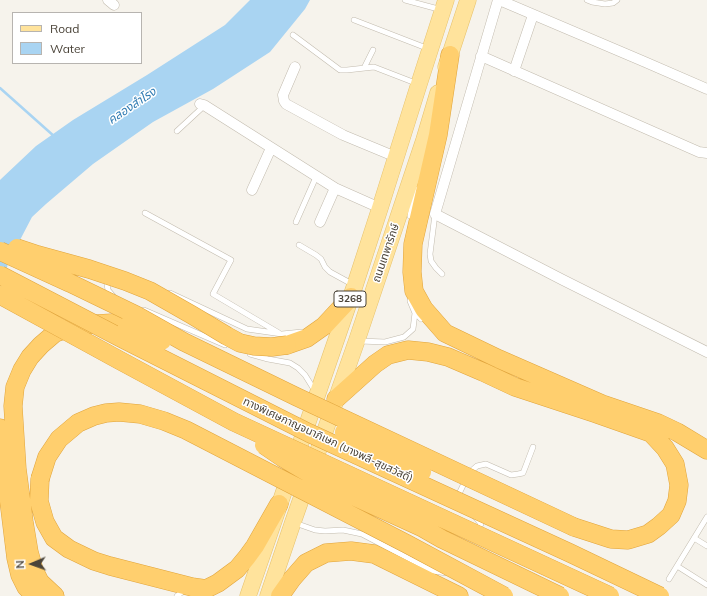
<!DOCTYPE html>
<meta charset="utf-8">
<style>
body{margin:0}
#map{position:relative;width:707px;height:596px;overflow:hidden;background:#f6f3ec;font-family:Mulish,sans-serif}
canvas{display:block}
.legend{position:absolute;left:12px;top:12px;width:130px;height:52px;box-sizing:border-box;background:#fff;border:1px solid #b7b4b0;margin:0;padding:5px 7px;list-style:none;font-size:12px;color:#4b4439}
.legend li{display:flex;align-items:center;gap:8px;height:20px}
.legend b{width:20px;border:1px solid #b7b4b0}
.north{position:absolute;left:12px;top:544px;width:40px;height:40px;-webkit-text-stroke:3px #fff;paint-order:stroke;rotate:268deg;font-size:11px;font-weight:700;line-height:16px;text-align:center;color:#4b4439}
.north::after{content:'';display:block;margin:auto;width:14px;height:18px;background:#4b4439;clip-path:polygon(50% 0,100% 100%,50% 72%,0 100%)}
</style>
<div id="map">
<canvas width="707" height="596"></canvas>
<ul class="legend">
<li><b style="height:5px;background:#ffe39c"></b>Road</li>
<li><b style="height:11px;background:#a9d4f2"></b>Water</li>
</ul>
<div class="north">N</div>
</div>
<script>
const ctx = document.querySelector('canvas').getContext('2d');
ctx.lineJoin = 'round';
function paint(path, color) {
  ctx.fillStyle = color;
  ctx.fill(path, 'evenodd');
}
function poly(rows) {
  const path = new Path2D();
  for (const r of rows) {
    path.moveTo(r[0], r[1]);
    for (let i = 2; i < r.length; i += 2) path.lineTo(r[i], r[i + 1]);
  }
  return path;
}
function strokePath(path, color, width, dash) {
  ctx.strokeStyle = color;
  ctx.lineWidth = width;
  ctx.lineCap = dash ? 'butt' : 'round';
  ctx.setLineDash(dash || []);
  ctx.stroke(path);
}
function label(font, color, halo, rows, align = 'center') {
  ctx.font = font + ' Mulish,"Noto Sans Thai",sans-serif';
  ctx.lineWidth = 3;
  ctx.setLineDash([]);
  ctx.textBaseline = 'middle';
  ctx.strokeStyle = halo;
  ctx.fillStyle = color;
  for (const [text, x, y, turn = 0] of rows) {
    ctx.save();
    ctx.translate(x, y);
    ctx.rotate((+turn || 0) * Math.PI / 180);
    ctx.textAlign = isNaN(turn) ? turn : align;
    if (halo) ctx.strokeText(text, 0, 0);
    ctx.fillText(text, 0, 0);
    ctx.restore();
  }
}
paint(poly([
 [250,0,310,0,305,9,270,52,213,89,153,122,93,164,46,204,32,217,8,263,0,302,0,180,1,179,36,146,73,120,147,75,225,25]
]), '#a9d4f2');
strokePath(poly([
 [0,88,55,137]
]), '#a9d4f2', 2.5);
const lane = poly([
 [405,0,442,10],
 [587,0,592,2,605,4,613,3,617,0],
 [354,20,429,49],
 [293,35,340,70,347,70,374,67,418,84],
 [364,68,373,50],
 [177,131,204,106],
 [145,213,231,260,213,294,279,333],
 [435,214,430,254,431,261,436,268,442,274],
 [410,216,415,189],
 [296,222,316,177],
 [299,245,316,255,321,259,325,267,330,272,352,284],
 [108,279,107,284,108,290,113,296],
 [170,293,247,329,282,334,302,332],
 [410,301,415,313,421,319],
 [144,310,225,345],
 [360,341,385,342,404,337,413,329,415,313],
 [250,354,268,359,290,363,298,368,305,375,315,391],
 [457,498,469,473,477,466,486,464,511,475,518,474,523,473,525,468,533,447],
 [475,517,477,519,481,524,477,532],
 [295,523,315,530,325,531,343,530,362,534,433,571,447,573],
 [694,538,707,546],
 [677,566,707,585],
 [669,579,707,517],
 [177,596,182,592,186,590]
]);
const street = poly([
 [108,0,114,5],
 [498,0,435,214,563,280,707,352],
 [499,0,645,62,707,89],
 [481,56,699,152,707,153],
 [295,67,283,95,284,101,286,104,343,135,396,157],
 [514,71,533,15],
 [200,104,204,105,335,188,380,208],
 [252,190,271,148],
 [320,222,335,188]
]);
const primary = poly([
 [446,67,468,0],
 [248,596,355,285,380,208,419,84,446,0],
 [268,596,293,522,357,340,424,140,438,93]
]);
const highway = poly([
 [450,55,438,135,413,244,412,272,414,291,424,309,445,333,499,359,602,404,658,423,677,432,707,450],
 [287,345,307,338,324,326,351,297],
 [336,399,375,364,388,355,408,350,428,352,448,357,483,372,515,387,594,413,651,433,665,448,675,464,679,485,677,501,671,515,659,526,648,534,628,540,611,539,574,527],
 [0,428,16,558,20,575,26,587,35,596],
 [40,479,39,501,45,522,54,538,69,549,94,561,110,566,192,587,206,589,218,583,237,569,247,557,255,546,279,504],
 [55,596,40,582,34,570,29,552,24,522,17,469,13,406,15,387,22,370,30,357,41,345,55,333,79,325,112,323,127,326],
 [280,596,292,579,306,563,326,553,351,551,374,554,459,596]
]);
strokePath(lane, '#c2bbae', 6);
strokePath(street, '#c2bbae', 11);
strokePath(primary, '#e6c16a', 17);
strokePath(highway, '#e0a43c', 19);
strokePath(lane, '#fff', 5);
strokePath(street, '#fff', 10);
strokePath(primary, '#ffe39c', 16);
strokePath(highway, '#ffcf6e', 18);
const highwayBridge = poly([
 [17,248,38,255,89,269,125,281,150,291,192,315,227,336,240,343,254,346,272,347,287,345],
 [0,251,70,283,136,315,184,342,297,397,574,527],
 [0,275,123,339,309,433,570,553,660,596],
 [0,295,119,360,234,422,610,596],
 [127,326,162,341],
 [344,432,422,472],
 [264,445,283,458,329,485,421,527,442,539,560,596],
 [40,479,47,457,59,439,78,423,94,416,106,413,119,412,140,414,164,421,186,430,407,544,504,596]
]);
strokePath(highwayBridge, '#e0a43c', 19, []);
strokePath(highwayBridge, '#ffcf6e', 18);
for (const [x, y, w] of [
 [350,299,32]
]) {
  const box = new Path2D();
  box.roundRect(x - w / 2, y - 8, w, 16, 3);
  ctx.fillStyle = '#fff';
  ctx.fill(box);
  strokePath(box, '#4b4439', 1);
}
label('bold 10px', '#4b4439', null, [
 ["3268",350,299]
]);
label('11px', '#4b4439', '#fff', [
 ["ถนนเทพารักษ์",386,253,-71],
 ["ทางพิเศษกาญจนาภิเษก (บางพลี-สุขสวัสดิ์)",328,440,25]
]);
label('italic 12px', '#2e7ab2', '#fff', [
 ["คลองสำโรง",132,106,-34]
]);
</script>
